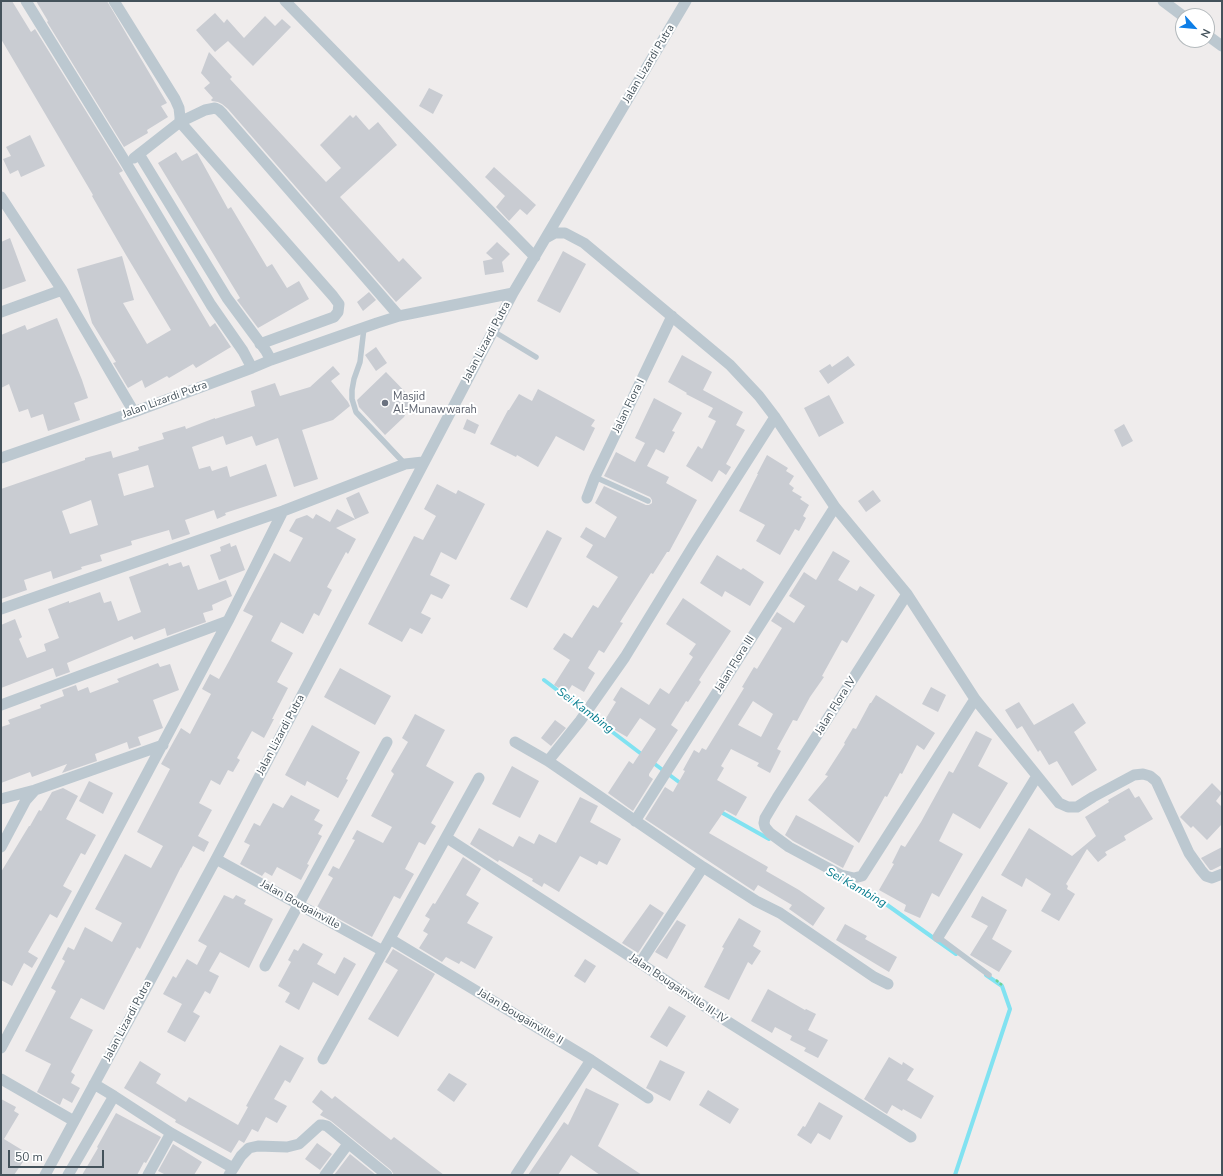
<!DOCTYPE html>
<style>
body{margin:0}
#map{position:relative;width:1223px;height:1176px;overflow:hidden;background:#efecec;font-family:"Nunito Sans",sans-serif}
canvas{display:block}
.frame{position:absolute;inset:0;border:2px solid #44525b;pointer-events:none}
.north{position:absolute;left:1175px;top:8px;width:40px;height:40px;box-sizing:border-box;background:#fff;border:1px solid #b4babd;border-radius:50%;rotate:117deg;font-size:11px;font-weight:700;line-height:16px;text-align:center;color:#44525b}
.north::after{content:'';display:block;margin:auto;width:14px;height:18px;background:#0e7ee7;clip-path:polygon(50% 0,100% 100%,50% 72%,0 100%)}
.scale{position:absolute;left:8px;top:1150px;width:96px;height:18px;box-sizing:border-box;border:2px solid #44525b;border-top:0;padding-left:5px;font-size:12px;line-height:14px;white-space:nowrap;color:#44525b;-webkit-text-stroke:3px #fff;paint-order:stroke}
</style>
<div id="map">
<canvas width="1223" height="1176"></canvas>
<div class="frame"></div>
<div class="north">N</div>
<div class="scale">50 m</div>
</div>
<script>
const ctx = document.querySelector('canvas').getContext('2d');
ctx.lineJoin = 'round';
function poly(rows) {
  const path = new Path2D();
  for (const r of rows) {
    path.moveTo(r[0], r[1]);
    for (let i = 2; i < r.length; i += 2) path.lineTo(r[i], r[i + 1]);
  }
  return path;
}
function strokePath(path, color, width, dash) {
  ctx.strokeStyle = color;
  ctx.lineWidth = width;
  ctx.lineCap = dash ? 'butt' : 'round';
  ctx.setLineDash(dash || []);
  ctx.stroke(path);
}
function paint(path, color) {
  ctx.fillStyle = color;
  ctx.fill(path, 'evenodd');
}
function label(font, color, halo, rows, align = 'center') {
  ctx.font = font + ' "Nunito Sans",sans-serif';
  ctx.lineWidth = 4;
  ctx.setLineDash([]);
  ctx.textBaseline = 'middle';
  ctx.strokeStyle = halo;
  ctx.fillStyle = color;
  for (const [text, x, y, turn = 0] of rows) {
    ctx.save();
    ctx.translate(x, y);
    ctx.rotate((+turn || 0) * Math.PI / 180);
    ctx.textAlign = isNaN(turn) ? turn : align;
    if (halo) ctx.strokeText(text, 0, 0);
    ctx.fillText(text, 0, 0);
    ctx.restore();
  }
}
strokePath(poly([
 [544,680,644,756],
 [652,762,683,785],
 [719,811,769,839],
 [843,880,883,902,956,954],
 [955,1175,1010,1009,1002,986,986,975]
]), '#81e2f1', 4);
paint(poly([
 [1,1,12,1,31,32,35,29,123,171,119,173,210,327,215,323,231,347,196,368,193,364,169,378,167,376,145,388,142,380,128,388,113,363,116,362,92,323,77,269,122,256,134,300,123,303,147,344,171,330,126,255,92,196,93,195,1,39],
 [36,1,107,1,167,103,161,106,168,117,147,130,148,133,124,147,47,22,48,21],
 [215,13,224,23,227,19,244,38,265,16,275,26,282,19,291,27,253,66,228,41,215,52,196,30],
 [209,52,232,77,230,79,326,182,341,168,320,145,350,115,353,118,356,115,369,130,378,122,397,145,340,197,399,262,403,258,422,278,396,302,228,109,222,104,218,102,212,101,211,100,213,98,204,88,210,83,201,73],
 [429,88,443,95,433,114,419,106],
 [30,135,45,166,21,177,18,170,10,174,3,159,11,156,6,147],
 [176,152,182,161,197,153,228,209,231,207,267,267,272,264,287,288,299,281,309,299,258,328,237,300,240,298,158,163],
 [494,167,536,205,527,215,520,209,509,221,496,207,505,196,485,177],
 [10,238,26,281,1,290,1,242],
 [497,242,510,254,502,262,504,272,485,275,483,261,493,259,486,253],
 [563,251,586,264,560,313,537,301],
 [369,292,376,300,363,311,357,302],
 [57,318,82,380,88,398,74,403,80,420,48,431,43,414,31,418,28,409,19,412,9,384,1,388,1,335,25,325,27,330],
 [376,347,387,363,376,371,365,355],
 [682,355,712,372,703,390,743,412,736,425,745,430,726,464,731,467,726,475,719,470,712,482,686,466,698,446,702,449,716,421,708,417,713,408,686,394,687,393,668,382],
 [848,356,855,365,828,384,819,371,830,364,832,367],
 [333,366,340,374,331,381,348,402,350,406,333,420,302,430,318,479,294,487,278,438,256,446,252,436,226,445,223,436,192,447,199,469,210,466,212,471,227,466,230,477,266,464,277,496,225,513,226,515,217,519,214,510,185,520,190,534,172,540,169,530,131,541,132,545,100,555,102,561,81,567,82,569,53,579,51,571,24,580,27,590,1,599,1,489,85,460,85,458,111,451,113,458,139,450,138,447,164,439,162,433,185,426,186,429,215,418,215,419,255,406,251,391,275,383,280,396,310,387],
 [148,465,154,487,124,496,118,474],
 [91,500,98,525,70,534,62,511],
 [386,372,413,400,404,417,385,435,359,407,357,400],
 [538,389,595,420,591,426,595,428,584,451,556,436,538,467,517,455,516,457,490,444,508,410,509,410,519,394,532,401],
 [829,395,844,423,819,437,804,408],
 [654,398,682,413,672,431,675,432,664,453,656,449,647,466,669,477,666,483,697,500,669,552,667,552,653,574,651,573,620,622,623,623,604,653,599,650,588,668,595,673,584,692,572,685,567,693,554,685,570,660,553,649,564,633,572,638,593,605,598,608,618,577,586,557,593,545,580,537,586,527,605,538,617,517,595,503,604,486,646,505,649,505,652,503,652,500,650,497,604,476,616,452,635,462,645,443,635,438],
 [467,419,479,425,475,434,463,429],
 [1124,424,1133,441,1122,447,1114,430],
 [767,455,788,468,786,471,794,476,789,484,794,488,792,491,802,497,800,499,809,505,803,516,806,518,799,531,795,529,780,555,756,541,765,525,739,511,758,474,757,474],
 [437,484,456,494,458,490,485,504,456,560,441,552,430,575,450,585,442,599,431,594,421,613,431,618,422,634,410,628,402,642,368,624,414,536,423,540,436,516,424,509],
 [873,490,881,501,866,512,858,501],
 [359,492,369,513,336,528,356,539,348,554,346,552,327,587,332,590,319,616,314,613,303,634,281,622,271,641,293,653,277,682,288,688,272,719,274,719,264,738,252,731,237,758,240,760,233,772,228,770,220,785,211,780,199,803,212,810,198,836,209,842,204,852,193,846,181,868,181,867,140,949,137,947,104,1010,81,998,70,1018,93,1030,71,1072,75,1075,71,1083,80,1088,72,1103,63,1098,60,1105,37,1092,51,1064,25,1051,56,991,51,988,65,961,62,959,68,947,74,950,85,927,112,942,122,923,95,909,125,854,151,868,163,846,137,832,170,769,161,764,181,728,190,734,211,694,202,689,210,674,219,679,229,661,253,616,243,611,274,553,290,562,303,538,289,531,296,519,307,515,313,519,316,514,330,522,337,509,355,519,346,498],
 [547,530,562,538,527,608,510,599],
 [230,543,231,547,236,545,245,570,219,580,210,555,221,551,220,547],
 [833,551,850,561,838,580,857,591,860,586,875,595,847,643,842,640,822,676,824,677,810,697,797,721,793,720,777,749,781,751,770,773,757,766,759,763,731,749,721,766,724,768,717,780,747,797,736,816,725,810,709,833,768,867,766,871,799,890,825,908,813,926,789,909,792,905,758,885,754,891,645,819,665,787,673,792,685,771,683,770,694,750,699,753,702,748,706,750,744,688,742,687,754,667,757,669,782,628,771,621,777,612,794,623,805,606,789,596,804,572,816,580],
 [753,701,773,714,761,737,738,725],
 [717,555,741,570,743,568,764,582,750,606,725,591,722,597,700,583],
 [181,562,183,567,189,565,198,590,226,580,232,596,212,605,213,610,203,613,206,622,167,636,165,628,134,640,132,636,67,663,70,672,56,677,53,668,1,688,1,625,15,619,22,637,19,639,27,658,46,651,44,644,59,638,48,609,69,601,69,603,100,592,104,603,111,601,118,621,141,612,129,577,168,563,169,566],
 [683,598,731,631,699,680,701,682,688,702,686,701,671,725,678,730,649,774,649,776,653,779,633,811,608,793,629,761,633,764,656,729,640,718,627,737,603,723,616,702,613,700,621,687,649,705,660,688,669,694,693,657,689,654,696,644,666,624],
 [158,663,160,667,170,664,179,690,153,700,163,728,138,737,141,745,129,749,127,742,95,754,97,761,62,773,67,764,32,777,30,772,1,783,1,727,10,724,8,720,41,708,40,705,64,696,62,690,76,685,78,691,88,687,90,693,119,682,117,679],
 [340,668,391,696,375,725,324,697],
 [931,687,946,695,938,712,922,704],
 [876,695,935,733,924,750,917,745,902,774,900,773,887,797,885,796,859,843,808,800,828,776,825,775,845,744,844,743,853,728,856,729,870,703,871,703],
 [1019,702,1034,725,1073,703,1086,723,1074,732,1097,770,1072,786,1057,761,1049,765,1040,750,1038,752,1022,726,1017,729,1005,710],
 [415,714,445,730,426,766,454,782,431,823,436,826,425,845,419,842,405,869,414,874,400,899,394,896,372,937,317,907,333,878,328,875,333,866,339,869,355,840,352,839,357,830,383,843,392,827,371,816,394,774,391,771,408,742,402,738],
 [555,720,566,728,551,746,541,738],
 [312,725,360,752,346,779,348,780,338,798,307,781,305,786,285,775],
 [976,731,992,739,978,766,1008,783,980,829,953,813,939,841,963,854,939,897,932,893,920,918,904,911,906,905,879,890,894,864,892,863,901,845,905,847,921,822,949,771,953,773],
 [512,766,539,781,520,818,492,804],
 [89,781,113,793,103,814,79,801],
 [1212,783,1222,793,1216,801,1222,807,1222,824,1207,840,1193,826,1191,828,1180,817],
 [63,788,78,796,66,819,96,835,85,855,81,853,63,886,72,891,57,918,50,914,28,952,38,958,32,968,24,963,12,986,1,980,1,872,29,826,30,826,39,810,41,811,52,792],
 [1129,788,1135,798,1139,796,1153,819,1124,836,1126,840,1105,852,1107,855,1098,862,1087,849,1066,884,1068,886,1067,889,1075,894,1059,921,1041,911,1051,894,1026,878,1022,887,1001,875,1029,828,1072,856,1096,836,1085,817,1109,802,1108,800],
 [291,795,320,810,314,820,323,825,318,834,322,836,307,864,309,865,301,880,277,867,272,876,265,872,262,876,240,864,250,845,244,842,254,823,260,826,273,803,283,808],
 [580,797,598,806,590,822,621,839,607,865,599,861,597,865,580,856,559,892,544,883,542,887,532,881,533,879,499,860,498,862,470,844,479,828,513,847,519,836,534,844,539,834,556,843],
 [796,815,854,846,843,868,793,841,785,835],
 [1222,847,1222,865,1212,870,1210,870,1201,858],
 [463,857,481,869,466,895,479,903,467,923,493,937,475,969,461,961,459,964,446,957,442,962,419,948,428,934,423,931,430,919,425,916,433,903,435,904],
 [224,895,233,899,236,895,246,900,244,904,273,919,249,968,220,952,209,971,219,976,210,994,205,991,193,1012,200,1016,185,1042,167,1032,182,1004,163,994,173,976,176,978,187,959,197,965,207,946,198,941],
 [982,896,1007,910,992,939,1012,951,999,972,970,955,988,926,971,917],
 [650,904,664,913,638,953,622,943],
 [739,918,761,931,753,946,761,951,752,965,748,962,729,1000,704,987,724,948,722,947],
 [677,920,686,925,667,959,655,952],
 [845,924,867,936,865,939,897,957,889,972,836,940],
 [303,943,323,954,317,964,335,974,344,957,356,964,338,996,313,982,299,1010,285,1002,290,993,278,986,291,962,288,960,294,949,298,951],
 [393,949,435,974,398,1037,368,1019,398,970,385,962],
 [585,959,596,966,585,983,574,976],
 [768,989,805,1010,806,1009,816,1014,808,1030,828,1040,818,1058,804,1051,806,1048,790,1040,792,1036,775,1027,772,1033,751,1021],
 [669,1006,686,1016,667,1047,650,1037],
 [280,1045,304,1058,290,1083,285,1080,274,1099,287,1106,277,1123,266,1117,258,1132,252,1129,244,1143,239,1140,231,1153,175,1122,176,1120,124,1088,140,1061,161,1074,156,1083,186,1102,189,1097,238,1125,248,1107,246,1106],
 [889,1057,902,1065,903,1062,914,1069,907,1080,934,1096,921,1119,903,1109,902,1111,892,1105,887,1114,864,1099],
 [660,1060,685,1072,670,1101,646,1088],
 [449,1073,467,1084,454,1102,437,1090],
 [586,1088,619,1104,598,1146,642,1175,600,1175,571,1155,558,1175,528,1175,564,1122,568,1125],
 [321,1090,332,1099,335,1096,391,1140,394,1137,444,1175,394,1175,391,1170,331,1121,320,1115,323,1111,312,1102],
 [708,1090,739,1109,730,1124,699,1105],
 [1,1099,16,1107,14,1111,19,1114,4,1139,27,1153,26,1155,27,1156,14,1175,1,1175],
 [819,1102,843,1116,830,1140,818,1133,811,1144,797,1135,803,1126,805,1127],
 [116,1113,161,1137,146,1163,144,1162,137,1175,82,1175,98,1148,97,1147],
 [317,1143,332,1154,320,1170,305,1159],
 [173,1144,202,1162,194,1175,166,1175,158,1171],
 [350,1154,376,1175,334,1175]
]), '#c9ccd2');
strokePath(poly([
 [996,980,1002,985]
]), '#6dd197', 2.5, [3, 2]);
strokePath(poly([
 [364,328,360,362,354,379,352,390,352,399,356,412,405,464],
 [493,331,536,357],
 [595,477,648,501],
 [938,937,989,975]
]), '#bcc8d0', 5.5);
strokePath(poly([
 [26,1,126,163,211,305,243,351,252,368],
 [114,1,175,99,179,108,180,117,180,122,134,158],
 [285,1,535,257],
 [1163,1,1183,16],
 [1207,35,1222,46],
 [139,154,227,298,266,351,271,360],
 [1,197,62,290,134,412],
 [546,238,555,233,565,233,584,243,730,365,759,396,775,417,835,507,907,594,975,699,1059,803,1068,807,1077,807,1093,797,1134,775,1143,774,1150,776,1156,781,1189,853,1201,870,1206,876,1212,878,1222,874],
 [1,312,62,290],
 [260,344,334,317,338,312,339,304,333,296,180,122,205,110,215,108,219,110,223,114,399,316],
 [1,458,134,412,252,368,271,360,377,323,399,316,513,293],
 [587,498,595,477,672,316],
 [907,594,777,798,765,818,764,823,765,827,770,833,789,847,841,875,854,878,862,876,975,699],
 [1,609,283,511,405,464,423,462],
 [1,705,228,621],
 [515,742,548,761,703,867,756,901,780,913,874,977,888,984],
 [548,761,580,721,625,657,693,546,775,417],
 [1,799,35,790,163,745],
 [635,821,835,507],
 [447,838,640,963,725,1020,911,1137],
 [1,847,26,800,35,790],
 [216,859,383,951],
 [938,937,1037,776],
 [390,939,591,1060,648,1098],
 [640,963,703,867],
 [265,966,387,742],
 [1,1048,228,621,283,511],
 [323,1059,479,778],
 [1,1079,74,1121],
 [94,1084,114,1096,171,1133,233,1168],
 [45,1175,216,859,513,293,686,1],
 [68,1175,114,1096],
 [148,1175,171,1133],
 [229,1175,241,1156,249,1148,258,1146,287,1147,299,1144,320,1125,323,1125,327,1126,387,1175],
 [325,1175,348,1144],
 [516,1175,591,1060]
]), '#bcc8d0', 11);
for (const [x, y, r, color] of [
 [385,403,4,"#6b7280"]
]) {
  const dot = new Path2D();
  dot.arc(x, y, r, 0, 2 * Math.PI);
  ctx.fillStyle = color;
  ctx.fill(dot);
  strokePath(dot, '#fff', 1.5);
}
label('11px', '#44525b', '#fff', [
 ["Jalan Lizardi Putra",649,64,-59],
 ["Jalan Lizardi Putra",487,342,-62],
 ["Jalan Lizardi Putra",165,400,-20],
 ["Jalan Flora I",629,406,-64],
 ["Jalan Flora III",735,664,-58],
 ["Jalan Flora IV",836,706,-58],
 ["Jalan Lizardi Putra",281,735,-62],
 ["Jalan Bougainville",300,905,29],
 ["Jalan Bougainville III-IV",678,989,34],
 ["Jalan Bougainville II",520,1017,31],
 ["Jalan Lizardi Putra",128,1021,-62]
]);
label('11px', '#5b616d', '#fff', [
 ["Masjid",393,397],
 ["Al-Munawwarah",393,410]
], 'left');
label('italic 12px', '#077d8f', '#fff', [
 ["Sei Kambing",585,711,37],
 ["Sei Kambing",856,888,30]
]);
</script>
